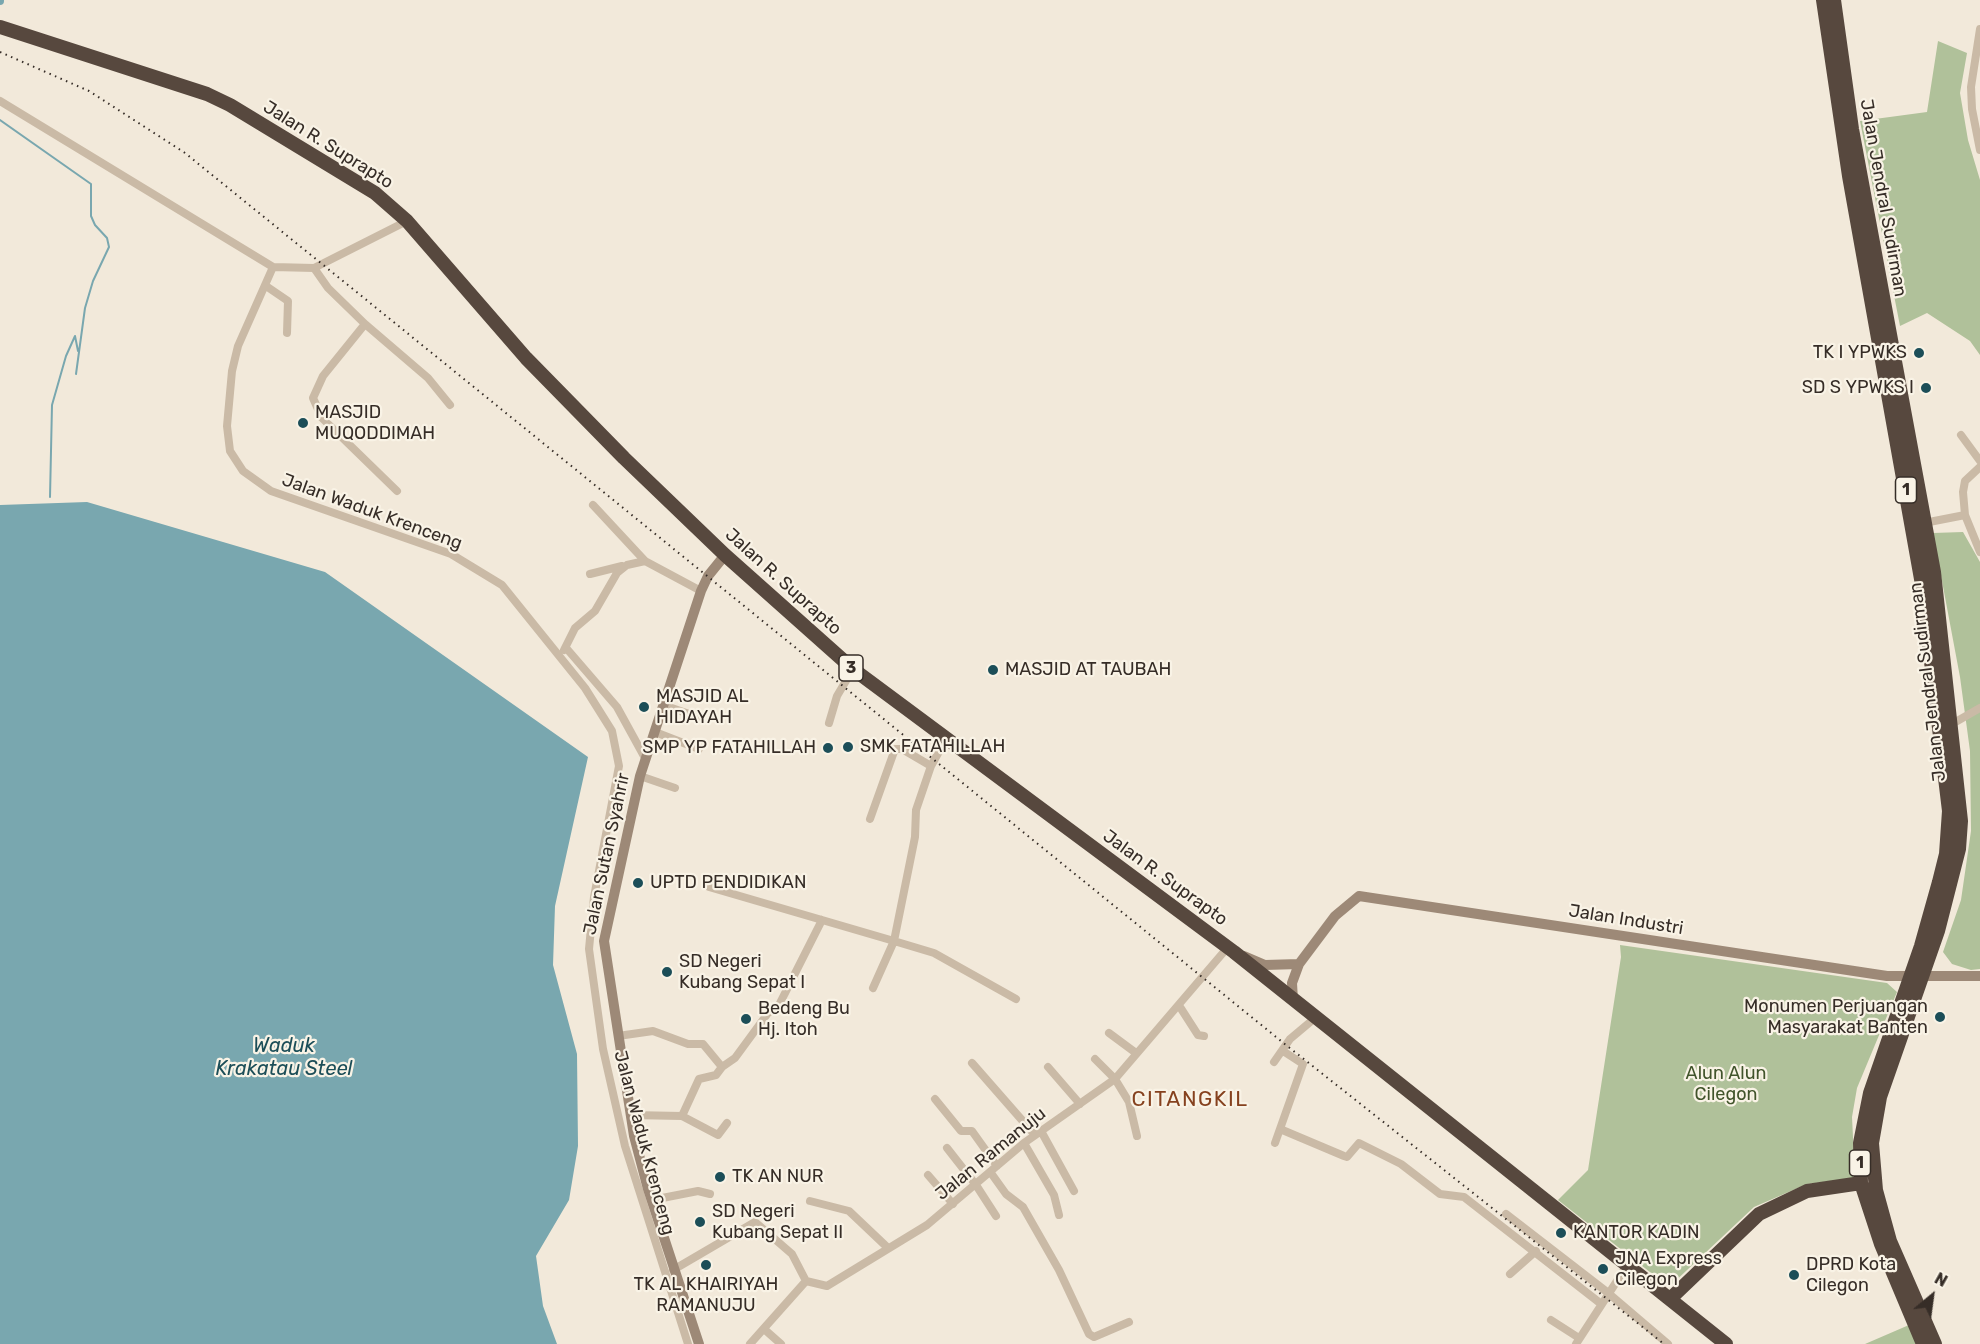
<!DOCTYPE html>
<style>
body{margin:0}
#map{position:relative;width:1980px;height:1344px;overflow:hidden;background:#f2e9da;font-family:Rubik,sans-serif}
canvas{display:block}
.north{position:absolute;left:1902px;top:1266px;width:60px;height:60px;-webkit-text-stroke:4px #f9f3e6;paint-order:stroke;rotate:29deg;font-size:16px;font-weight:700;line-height:24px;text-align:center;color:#362d27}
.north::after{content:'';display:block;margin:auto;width:21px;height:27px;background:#362d27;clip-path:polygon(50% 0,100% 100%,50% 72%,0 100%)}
</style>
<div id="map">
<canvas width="1980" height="1344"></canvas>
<div class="north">N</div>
</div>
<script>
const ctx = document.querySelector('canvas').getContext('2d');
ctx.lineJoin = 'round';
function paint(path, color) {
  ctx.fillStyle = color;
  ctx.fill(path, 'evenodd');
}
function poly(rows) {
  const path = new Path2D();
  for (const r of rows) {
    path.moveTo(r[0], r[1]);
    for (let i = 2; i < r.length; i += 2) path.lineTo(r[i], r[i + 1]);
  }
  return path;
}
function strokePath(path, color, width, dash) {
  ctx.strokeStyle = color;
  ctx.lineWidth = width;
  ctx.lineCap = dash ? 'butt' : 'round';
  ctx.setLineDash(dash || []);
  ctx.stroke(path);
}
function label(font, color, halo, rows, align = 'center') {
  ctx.font = font + ' Rubik,sans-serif';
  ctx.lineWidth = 4.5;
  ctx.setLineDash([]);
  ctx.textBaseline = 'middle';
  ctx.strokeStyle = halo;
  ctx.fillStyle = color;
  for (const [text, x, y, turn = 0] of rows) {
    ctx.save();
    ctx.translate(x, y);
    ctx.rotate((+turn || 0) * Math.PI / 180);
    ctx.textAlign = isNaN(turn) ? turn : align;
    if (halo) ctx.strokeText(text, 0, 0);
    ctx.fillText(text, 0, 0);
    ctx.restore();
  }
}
paint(poly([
 [1938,41,1967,53,1960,93,1968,140,1980,180,1980,355,1970,341,1927,313,1900,326,1860,121,1927,112],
 [1963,532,1980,562,1980,969,1971,970,1952,964,1943,952,1961,900,1971,831,1970,751,1960,677,1933,533],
 [1620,945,1887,983,1897,992,1857,1088,1852,1117,1855,1178,1807,1184,1754,1207,1669,1287,1558,1200,1588,1170,1621,957],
 [1909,1325,1917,1344,1865,1344]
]), '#b0c19a');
paint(poly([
 [87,502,325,572,588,757,555,906,553,965,577,1054,578,1146,569,1200,536,1256,543,1306,557,1344,0,1344,0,505]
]), '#79a7af');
strokePath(poly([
 [0,120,91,184,91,216,95,225,107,238,109,247,93,281,85,308,76,374],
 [50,497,52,405,66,356,75,336,78,351]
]), '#79a7af', 2);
strokePath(poly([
 [0,1,0,0]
]), '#79a7af', 8);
strokePath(poly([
 [1980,29,1971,87,1972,109,1980,150],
 [0,101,273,267,238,346,232,371,227,426,230,451,243,471,271,491,451,554,502,585,585,688,612,731,619,766,594,897,589,949,603,1049,625,1146,688,1344],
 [273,267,314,268,328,288,365,324,323,376,313,398,322,418,397,491],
 [314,268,407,221],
 [266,286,288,301,287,333],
 [365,324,428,378,450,405],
 [1961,435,1980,461],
 [1980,467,1965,481,1963,492,1965,515,1980,552],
 [593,505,645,561,701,591],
 [1924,523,1965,515],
 [590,574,622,566],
 [567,649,617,707,645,758],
 [564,650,575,628,595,611,617,573,627,565,645,561],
 [663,705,698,717],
 [829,723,837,696,853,669],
 [1952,724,1980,708],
 [655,732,699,749,701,744],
 [946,739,931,766,916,810,915,837,894,941,934,953,1016,999],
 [640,776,675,788],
 [870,819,895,749,902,749,931,766],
 [709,887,894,941,873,988],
 [1180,1007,1198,1035,1204,1036],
 [1109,1033,1136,1053],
 [618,1036,653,1031,688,1044,703,1044,722,1067],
 [1095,1059,1115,1079,1129,1102,1137,1136],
 [1274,1062,1290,1039,1315,1018],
 [972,1063,1035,1135],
 [1048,1067,1080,1104],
 [935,1099,961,1131,972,1131,997,1166],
 [630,1115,682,1116,718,1135,727,1123],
 [682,1116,699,1079,716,1075,722,1067,735,1058,768,1013,779,1005,822,920],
 [1280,1129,1344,1156,1347,1157,1359,1143,1401,1164,1440,1194,1464,1197,1600,1303],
 [1041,1131,1074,1191],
 [1024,1143,1054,1195,1059,1215],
 [1275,1143,1303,1064,1283,1051],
 [947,1148,976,1185,996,1216],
 [991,1173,1006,1194,1023,1207,1059,1270,1089,1334,1094,1337,1129,1322],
 [928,1175,953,1204],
 [652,1200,698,1191,710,1194],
 [810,1201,849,1211,888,1248],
 [1506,1214,1607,1292,1668,1344],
 [673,1270,755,1222,792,1254,806,1281],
 [1510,1274,1536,1251],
 [1551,1320,1579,1338],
 [764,1329,781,1344],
 [750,1344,806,1281,827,1286,927,1225,1024,1143,1115,1079,1228,947],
 [1576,1344,1628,1264]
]), '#cabaa6', 8);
strokePath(poly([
 [1244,956,1265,965,1299,964],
 [1293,1000,1292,983,1299,964,1335,916,1359,896,1887,976,1980,976],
 [699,1344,648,1189,634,1136,604,941,640,776,701,591,708,576,725,555]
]), '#9d8977', 10);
strokePath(poly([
 [1823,0,1849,176,1921,579,1949,811,1946,854,1939,882,1921,946,1870,1093,1860,1143,1861,1183,1881,1244,1923,1344],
 [1834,0,1852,129,1934,572,1961,821,1959,849,1938,931,1880,1097,1872,1143,1876,1190,1890,1241,1935,1344],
 [0,27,207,94,230,105,375,193,407,221,526,358,624,458,725,555,853,669,1234,952,1726,1344],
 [1671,1298,1759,1214,1807,1191,1861,1183]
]), '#57483e', 14);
strokePath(poly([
 [0,52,89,91,185,153,1286,1045,1664,1344]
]), '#362d27', 2, [1.5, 4.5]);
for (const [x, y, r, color] of [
 [1919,353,6,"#1c4e58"],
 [1926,388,6,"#1c4e58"],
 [303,423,6,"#1c4e58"],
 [993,670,6,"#1c4e58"],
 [644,707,6,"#1c4e58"],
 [848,747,6,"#1c4e58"],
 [828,748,6,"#1c4e58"],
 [638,883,6,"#1c4e58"],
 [667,972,6,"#1c4e58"],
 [1940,1017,6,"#1c4e58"],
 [746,1019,6,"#1c4e58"],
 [720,1177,6,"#1c4e58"],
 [700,1222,6,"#1c4e58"],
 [1561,1233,6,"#1c4e58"],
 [706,1265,6,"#1c4e58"],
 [1603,1269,6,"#1c4e58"],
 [1794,1275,6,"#1c4e58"]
]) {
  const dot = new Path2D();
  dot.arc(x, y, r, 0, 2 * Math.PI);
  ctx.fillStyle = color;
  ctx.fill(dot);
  strokePath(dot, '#f9f3e6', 2);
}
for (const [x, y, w] of [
 [1906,490,21],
 [851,668,24],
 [1860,1163,21]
]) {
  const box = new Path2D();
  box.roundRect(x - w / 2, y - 13, w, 26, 4.5);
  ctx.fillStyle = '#f9f3e6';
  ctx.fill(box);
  strokePath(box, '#362d27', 1.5);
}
label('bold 16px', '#362d27', null, [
 ["1",1906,490],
 ["3",851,668],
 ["1",1860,1163]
]);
label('18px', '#362d27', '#f9f3e6', [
 ["Jalan R. Suprapto",328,145,32],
 ["Jalan Jendral Sudirman",1883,198,80],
 ["Jalan Waduk Krenceng",372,512,20],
 ["Jalan R. Suprapto",783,582,42],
 ["Jalan Jendral Sudirman",1928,682,-97],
 ["Jalan Sutan Syahrir",607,854,-78],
 ["Jalan R. Suprapto",1165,878,36],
 ["Jalan Industri",1626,920,9],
 ["Jalan Waduk Krenceng",644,1143,75],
 ["Jalan Ramanuju",991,1154,-39]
]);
label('18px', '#362d27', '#f9f3e6', [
 ["TK I YPWKS",1907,353,"right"],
 ["SD S YPWKS I",1914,388,"right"],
 ["MASJID",315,413],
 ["MUQODDIMAH",315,434],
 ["MASJID AT TAUBAH",1005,670],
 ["MASJID AL",656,697],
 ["HIDAYAH",656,718],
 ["SMK FATAHILLAH",860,747],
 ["SMP YP FATAHILLAH",816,748,"right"],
 ["UPTD PENDIDIKAN",650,883],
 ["SD Negeri",679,962],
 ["Kubang Sepat I",679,983],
 ["Monumen Perjuangan",1928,1007,"right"],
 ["Masyarakat Banten",1928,1028,"right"],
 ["Bedeng Bu",758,1009],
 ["Hj. Itoh",758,1030],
 ["TK AN NUR",732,1177],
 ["SD Negeri",712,1212],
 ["Kubang Sepat II",712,1233],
 ["KANTOR KADIN",1573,1233],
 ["JNA Express",1615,1259],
 ["Cilegon",1615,1280],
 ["DPRD Kota",1806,1265],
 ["Cilegon",1806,1286],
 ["TK AL KHAIRIYAH",706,1285,"center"],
 ["RAMANUJU",706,1306,"center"]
], 'left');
label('18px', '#41542b', '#f9f3e6', [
 ["Alun Alun",1726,1074],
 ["Cilegon",1726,1095]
]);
label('italic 20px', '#1c4e58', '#f9f3e6', [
 ["Waduk",284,1046],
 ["Krakatau Steel",284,1069]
]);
ctx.letterSpacing = '1.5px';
label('21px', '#86421f', '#f9f3e6', [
 ["CITANGKIL",1190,1100]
]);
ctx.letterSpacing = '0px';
</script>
